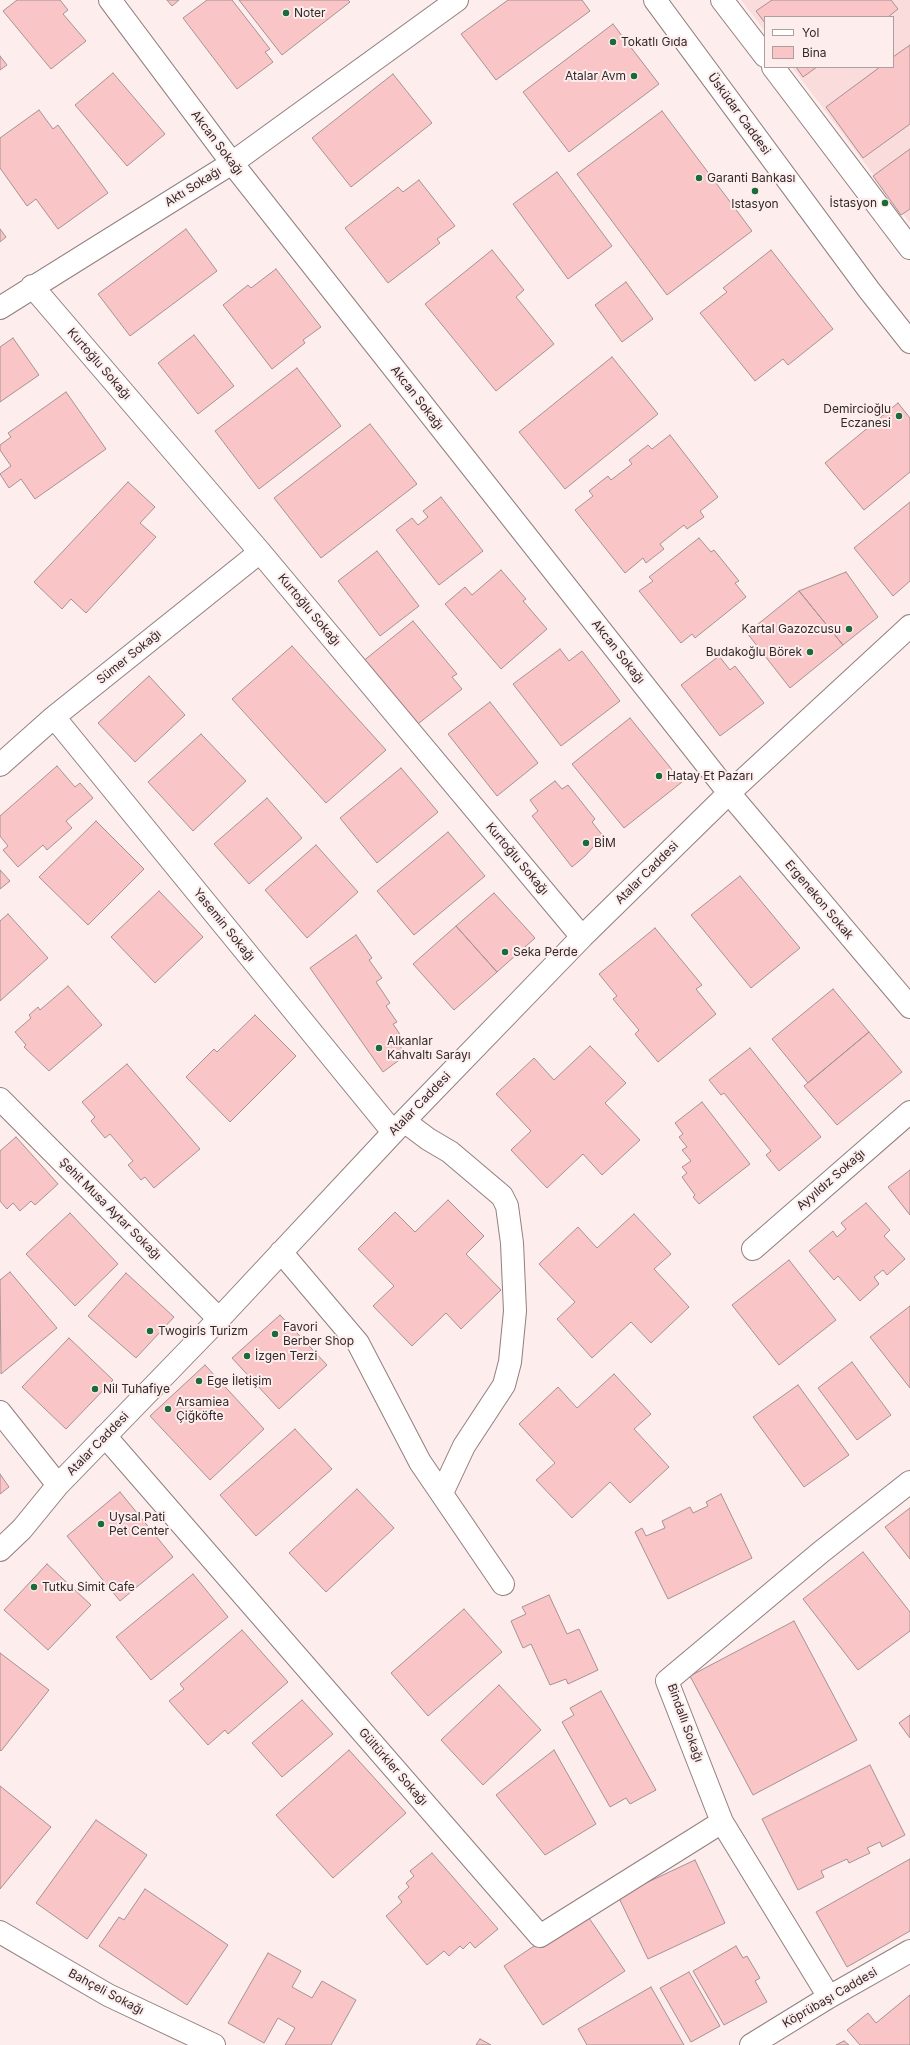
<!DOCTYPE html>
<meta charset="utf-8">
<style>
body{margin:0}
#map{position:relative;width:910px;height:2045px;overflow:hidden;background:#feeded;font-family:Inter,sans-serif}
canvas{display:block}
.legend{position:absolute;left:764px;top:16px;width:130px;height:52px;box-sizing:border-box;background:#feeded;border:1px solid #ac9f9f;margin:0;padding:5px 7px;list-style:none;font-size:12px;color:#312929}
.legend li{display:flex;align-items:center;gap:8px;height:20px}
.legend b{width:20px;border:1px solid #ac9f9f}
</style>
<div id="map">
<canvas width="910" height="2045"></canvas>
<ul class="legend">
<li><b style="height:5px;background:#fff"></b>Yol</li>
<li><b style="height:11px;background:#f9c5c7"></b>Bina</li>
</ul>
</div>
<script>
const ctx = document.querySelector('canvas').getContext('2d');
ctx.lineJoin = 'round';
function paint(path, color) {
  ctx.fillStyle = color;
  ctx.fill(path, 'evenodd');
}
function poly(rows) {
  const path = new Path2D();
  for (const r of rows) {
    path.moveTo(r[0], r[1]);
    for (let i = 2; i < r.length; i += 2) path.lineTo(r[i], r[i + 1]);
  }
  return path;
}
function strokePath(path, color, width, dash) {
  ctx.strokeStyle = color;
  ctx.lineWidth = width;
  ctx.lineCap = dash ? 'butt' : 'round';
  ctx.setLineDash(dash || []);
  ctx.stroke(path);
}
function label(font, color, halo, rows, align = 'center') {
  ctx.font = font + ' Inter,sans-serif';
  ctx.lineWidth = 4;
  ctx.setLineDash([]);
  ctx.textBaseline = 'middle';
  ctx.strokeStyle = halo;
  ctx.fillStyle = color;
  for (const [text, x, y, turn = 0] of rows) {
    ctx.save();
    ctx.translate(x, y);
    ctx.rotate((+turn || 0) * Math.PI / 180);
    ctx.textAlign = isNaN(turn) ? turn : align;
    if (halo) ctx.strokeText(text, 0, 0);
    ctx.fillText(text, 0, 0);
    ctx.restore();
  }
}
paint(poly([
 [741,0,910,0,910,223,792,67,893,67,893,17,765,17,765,31]
]), '#fadcdd');
const building = poly([
 [17,0,60,0,68,10,63,14,86,41,51,69,3,11,17,0],
 [167,0,179,0,172,6,167,0],
 [207,0,232,0,270,49,265,52,273,62,237,89,183,18,207,0],
 [239,0,348,0,350,2,282,55,239,0],
 [508,0,582,0,590,11,496,80,461,34,508,0],
 [772,0,891,0,898,9,888,17,765,17,765,23,756,11,772,0],
 [613,24,659,84,569,152,523,92,613,24],
 [910,45,910,124,863,158,826,107,880,67,893,67,893,57,910,45],
 [0,56,7,65,0,70,0,56],
 [796,67,817,67,803,77,796,67],
 [113,73,165,134,127,166,75,105,113,73],
 [393,74,432,123,351,187,312,138,393,74],
 [39,110,53,129,58,125,108,193,58,229,36,199,27,206,0,168,0,138,39,110],
 [662,111,752,231,667,295,577,174,662,111],
 [910,149,910,209,901,215,873,176,910,149],
 [557,172,612,246,568,279,513,204,557,172],
 [419,180,455,226,437,239,440,243,388,283,345,228,398,187,403,192,419,180],
 [0,229,6,237,0,242,0,229],
 [186,229,217,271,130,336,98,294,186,229],
 [492,250,524,290,516,297,554,344,496,391,425,304,492,250],
 [771,250,833,329,788,365,783,359,755,381,700,313,727,292,723,288,771,250],
 [276,269,321,327,303,340,305,343,272,369,223,305,248,285,251,288,276,269],
 [626,282,653,319,622,342,595,305,626,282],
 [194,335,234,386,198,414,158,363,194,335],
 [13,338,39,375,0,402,0,347,13,338],
 [612,357,658,414,565,489,519,432,612,357],
 [297,368,341,426,259,489,215,431,297,368],
 [66,392,106,449,35,499,21,479,9,488,0,474,11,466,0,450,0,445,11,437,8,433,66,392],
 [898,403,910,418,910,472,864,510,825,463,898,403],
 [370,424,417,484,321,558,274,498,370,424],
 [670,435,718,497,700,511,704,517,687,529,684,525,660,544,664,549,646,563,643,558,625,573,575,510,593,496,589,491,608,476,611,480,632,464,629,460,648,445,652,449,670,435],
 [128,482,155,507,140,523,156,537,86,613,71,599,62,609,34,582,128,482],
 [441,497,483,551,439,585,396,530,412,518,418,525,428,517,423,511,441,497],
 [910,502,910,581,893,596,854,548,910,502],
 [699,538,711,552,714,550,739,581,735,583,746,597,695,638,692,634,681,643,639,591,653,581,649,577,699,538],
 [377,551,419,606,380,636,338,581,377,551],
 [501,570,526,599,523,601,547,629,501,669,445,604,465,587,472,595,501,570],
 [846,572,878,617,843,645,799,591,846,572],
 [799,591,843,645,790,688,747,633,799,591],
 [413,621,457,674,452,677,462,689,414,727,362,662,413,621],
 [292,646,386,750,326,803,232,699,292,646],
 [560,649,569,661,582,651,620,701,561,746,513,684,560,649],
 [719,656,730,670,735,666,764,703,720,736,681,685,719,656],
 [149,676,185,715,135,762,98,723,149,676],
 [490,702,538,763,497,796,448,734,490,702],
 [630,718,682,782,624,828,572,764,630,718],
 [201,734,246,781,193,831,148,782,201,734],
 [57,766,75,787,80,783,93,798,66,821,72,828,47,850,43,845,18,867,3,850,8,846,0,836,0,816,57,766],
 [401,768,438,812,377,863,340,818,401,768],
 [555,781,562,789,568,785,595,819,592,822,603,836,585,856,572,867,532,816,538,811,530,800,555,781],
 [267,798,302,838,249,884,214,844,267,798],
 [96,821,144,869,88,925,39,877,96,821],
 [448,832,485,876,414,935,377,891,448,832],
 [316,845,358,892,307,938,265,890,316,845],
 [0,870,10,881,0,889,0,870],
 [740,876,800,948,751,988,691,915,740,876],
 [159,891,203,937,155,983,111,937,159,891],
 [494,893,535,938,497,972,456,926,494,893],
 [8,914,48,958,0,1001,0,921,8,914],
 [456,926,497,972,454,1010,413,964,456,926],
 [655,928,702,985,696,989,716,1014,658,1062,635,1034,639,1030,613,999,617,996,599,974,655,928],
 [356,935,372,958,369,960,382,978,376,982,390,1003,386,1006,397,1022,393,1024,405,1042,400,1046,406,1055,383,1072,310,968,356,935],
 [68,986,102,1025,49,1071,24,1047,26,1045,15,1032,31,1018,29,1015,38,1007,40,1010,68,986],
 [833,989,869,1032,808,1083,772,1039,833,989],
 [255,1015,296,1056,230,1122,186,1077,214,1049,217,1052,255,1015],
 [869,1032,902,1072,837,1125,804,1086,869,1032],
 [590,1046,626,1083,605,1103,640,1140,602,1175,583,1154,547,1188,511,1150,531,1131,496,1094,534,1058,554,1080,590,1046],
 [750,1048,821,1137,779,1171,766,1155,771,1151,724,1093,721,1095,709,1080,750,1048],
 [127,1064,200,1149,154,1188,145,1177,141,1180,128,1165,133,1161,110,1134,105,1138,91,1121,95,1117,82,1102,127,1064],
 [702,1102,750,1164,699,1204,693,1197,695,1195,682,1177,687,1173,682,1167,691,1161,682,1150,687,1147,679,1137,683,1134,675,1123,702,1102],
 [16,1137,58,1184,35,1205,31,1201,20,1211,13,1203,7,1209,0,1201,0,1151,16,1137],
 [910,1170,910,1215,888,1187,910,1170],
 [448,1200,484,1236,466,1254,501,1290,461,1329,446,1313,412,1346,373,1306,394,1286,358,1249,395,1212,415,1232,448,1200],
 [866,1203,890,1230,884,1236,905,1259,887,1275,883,1270,874,1277,879,1284,860,1301,838,1276,834,1280,809,1251,833,1231,837,1237,846,1229,841,1223,866,1203],
 [70,1213,118,1264,75,1306,26,1254,70,1213],
 [634,1214,671,1254,654,1269,689,1307,651,1343,631,1322,592,1358,557,1319,575,1302,539,1264,578,1227,597,1248,634,1214],
 [789,1260,836,1320,779,1365,732,1305,789,1260],
 [10,1272,57,1328,1,1374,0,1280,10,1272],
 [126,1273,174,1317,136,1358,88,1316,126,1273],
 [910,1306,910,1388,870,1337,910,1306],
 [280,1315,327,1365,279,1409,232,1358,280,1315],
 [69,1338,113,1380,66,1429,22,1387,69,1338],
 [852,1362,891,1415,857,1440,818,1388,852,1362],
 [205,1365,264,1429,210,1480,150,1416,205,1365],
 [614,1374,651,1414,634,1429,669,1467,630,1503,610,1482,572,1518,536,1480,555,1463,519,1424,558,1387,577,1408,614,1374],
 [798,1385,849,1455,804,1487,753,1417,798,1385],
 [295,1429,332,1469,256,1536,220,1495,295,1429],
 [0,1474,9,1487,0,1494,0,1474],
 [357,1489,394,1528,326,1592,289,1553,357,1489],
 [120,1492,173,1557,120,1601,67,1536,120,1492],
 [721,1494,752,1558,668,1599,635,1532,642,1528,646,1536,665,1528,662,1521,690,1507,693,1513,708,1506,706,1502,721,1494],
 [910,1508,910,1559,885,1527,910,1508],
 [863,1552,910,1612,910,1631,858,1670,803,1599,863,1552],
 [47,1564,91,1605,48,1650,4,1610,47,1564],
 [193,1574,228,1617,151,1680,116,1637,193,1574],
 [549,1595,567,1634,579,1629,598,1670,568,1684,566,1679,550,1685,531,1644,523,1648,511,1621,526,1614,522,1607,549,1595],
 [464,1609,502,1652,428,1716,391,1673,464,1609],
 [794,1621,857,1740,753,1795,690,1676,794,1621],
 [242,1630,288,1682,228,1734,225,1730,208,1745,169,1701,184,1689,180,1684,242,1630],
 [0,1653,49,1690,1,1751,0,1750,0,1653],
 [499,1685,541,1730,483,1785,441,1740,499,1685],
 [601,1691,656,1790,630,1804,626,1798,610,1807,562,1722,574,1715,570,1708,601,1691],
 [302,1700,333,1734,282,1777,252,1743,302,1700],
 [910,1715,910,1738,899,1723,910,1715],
 [349,1750,406,1813,333,1878,276,1815,349,1750],
 [554,1750,596,1824,545,1855,496,1795,554,1750],
 [870,1765,905,1835,882,1847,880,1842,867,1848,870,1853,849,1863,847,1859,821,1871,824,1877,798,1890,762,1819,870,1765],
 [0,1786,51,1827,0,1889,0,1786],
 [96,1820,147,1855,87,1939,36,1903,96,1820],
 [432,1853,498,1929,475,1948,470,1942,463,1949,460,1946,449,1956,444,1951,427,1965,386,1916,402,1902,398,1897,409,1887,406,1883,414,1876,410,1871,432,1853],
 [910,1859,910,1931,847,1967,816,1912,910,1859],
 [695,1860,725,1923,648,1959,618,1896,695,1860],
 [145,1889,228,1945,187,2005,99,1946,119,1917,124,1920,145,1889],
 [585,1912,625,1971,543,2025,504,1966,585,1912],
 [736,1946,743,1958,747,1956,760,1978,755,1981,767,2002,724,2025,693,1971,736,1946],
 [268,1953,301,1971,292,1987,312,1998,322,1981,356,2000,331,2045,285,2045,295,2028,278,2018,264,2043,228,2023,268,1953],
 [689,1972,720,2026,691,2042,660,1988,689,1972],
 [651,1987,684,2045,587,2045,578,2029,651,1987],
 [910,1995,910,2045,860,2045,847,2030,868,2013,876,2023,910,1995],
 [480,2039,491,2045,476,2045,480,2039],
 [844,2041,849,2045,836,2045,844,2041]
]);
paint(building, '#f9c5c7');
strokePath(building, '#a69293', 1);
const minor = poly([
 [110,0,232,163,729,793,910,1007],
 [32,286,260,552,582,937],
 [0,308,232,163,457,0],
 [54,717,393,1132],
 [0,765,54,717,260,552],
 [0,1099,219,1319],
 [404,1121,428,1139,450,1152,502,1196,507,1206,512,1243,515,1311,510,1362,504,1385,464,1446,442,1493],
 [753,1249,910,1112],
 [281,1252,358,1343,420,1462,503,1584],
 [0,1412,58,1485],
 [105,1436,540,1936,722,1822],
 [0,1550,22,1529,58,1485,219,1319,404,1121,582,937,729,793,910,626],
 [0,1932,108,1995,214,2045],
 [829,1997,722,1822,667,1681,821,1552,910,1482],
 [751,2045,829,1997,910,1951]
]);
const major = poly([
 [655,0,869,290,910,342],
 [722,0,765,56],
 [773,67,910,248]
]);
strokePath(minor, '#927f80', 24);
strokePath(major, '#927f80', 24);
strokePath(minor, '#fff', 22);
strokePath(major, '#fff', 22);
for (const [x, y, r, color] of [
 [286,13,4,"#1b6a3a"],
 [613,42,4,"#1b6a3a"],
 [634,76,4,"#1b6a3a"],
 [699,178,4,"#1b6a3a"],
 [755,191,4,"#1b6a3a"],
 [885,203,4,"#1b6a3a"],
 [899,416,4,"#1b6a3a"],
 [849,629,4,"#1b6a3a"],
 [810,652,4,"#1b6a3a"],
 [659,776,4,"#1b6a3a"],
 [586,843,4,"#1b6a3a"],
 [505,952,4,"#1b6a3a"],
 [379,1048,4,"#1b6a3a"],
 [150,1331,4,"#1b6a3a"],
 [275,1334,4,"#1b6a3a"],
 [247,1356,4,"#1b6a3a"],
 [199,1381,4,"#1b6a3a"],
 [95,1389,4,"#1b6a3a"],
 [168,1409,4,"#1b6a3a"],
 [101,1524,4,"#1b6a3a"],
 [34,1587,4,"#1b6a3a"]
]) {
  const dot = new Path2D();
  dot.arc(x, y, r, 0, 2 * Math.PI);
  ctx.fillStyle = color;
  ctx.fill(dot);
  strokePath(dot, '#feeded', 1.5);
}
label('12px', '#312929', '#feeded', [
 ["Noter",294,13],
 ["Tokatlı Gıda",621,42],
 ["Atalar Avm",626,76,"right"],
 ["Garanti Bankası",707,178],
 ["İstasyon",877,203,"right"],
 ["Istasyon",755,204,"center"],
 ["Demircioğlu",891,409,"right"],
 ["Eczanesi",891,423,"right"],
 ["Kartal Gazozcusu",841,629,"right"],
 ["Budakoğlu Börek",802,652,"right"],
 ["Hatay Et Pazarı",667,776],
 ["BİM",594,843],
 ["Seka Perde",513,952],
 ["Alkanlar",387,1041],
 ["Kahvaltı Sarayı",387,1055],
 ["Favori",283,1327],
 ["Berber Shop",283,1341],
 ["Twogirls Turizm",158,1331],
 ["İzgen Terzi",255,1356],
 ["Ege İletişim",207,1381],
 ["Nil Tuhafiye",103,1389],
 ["Arsamiea",176,1402],
 ["Çiğköfte",176,1416],
 ["Uysal Pati",109,1517],
 ["Pet Center",109,1531],
 ["Tutku Simit Cafe",42,1587]
], 'left');
label('12px', '#312929', '#feeded', [
 ["Üsküdar Caddesi",739,114,54],
 ["Akcan Sokağı",217,143,53],
 ["Aktı Sokağı",193,187,-32],
 ["Kurtoğlu Sokağı",99,364,49],
 ["Akcan Sokağı",417,398,52],
 ["Kurtoğlu Sokağı",309,610,50],
 ["Akcan Sokağı",618,652,52],
 ["Sümer Sokağı",129,657,-39],
 ["Kurtoğlu Sokağı",517,859,50],
 ["Atalar Caddesi",647,873,-45],
 ["Ergenekon Sokak",819,900,50],
 ["Yasemin Sokağı",224,925,51],
 ["Atalar Caddesi",420,1104,-46],
 ["Ayyıldız Sokağı",831,1180,-41],
 ["Şehit Musa Aytar Sokağı",110,1209,45],
 ["Atalar Caddesi",98,1444,-46],
 ["Bindallı Sokağı",685,1723,70],
 ["Gültürkler Sokağı",393,1767,49],
 ["Bahçeli Sokağı",106,1992,28],
 ["Köprübaşı Caddesi",830,1998,-30]
]);
</script>
